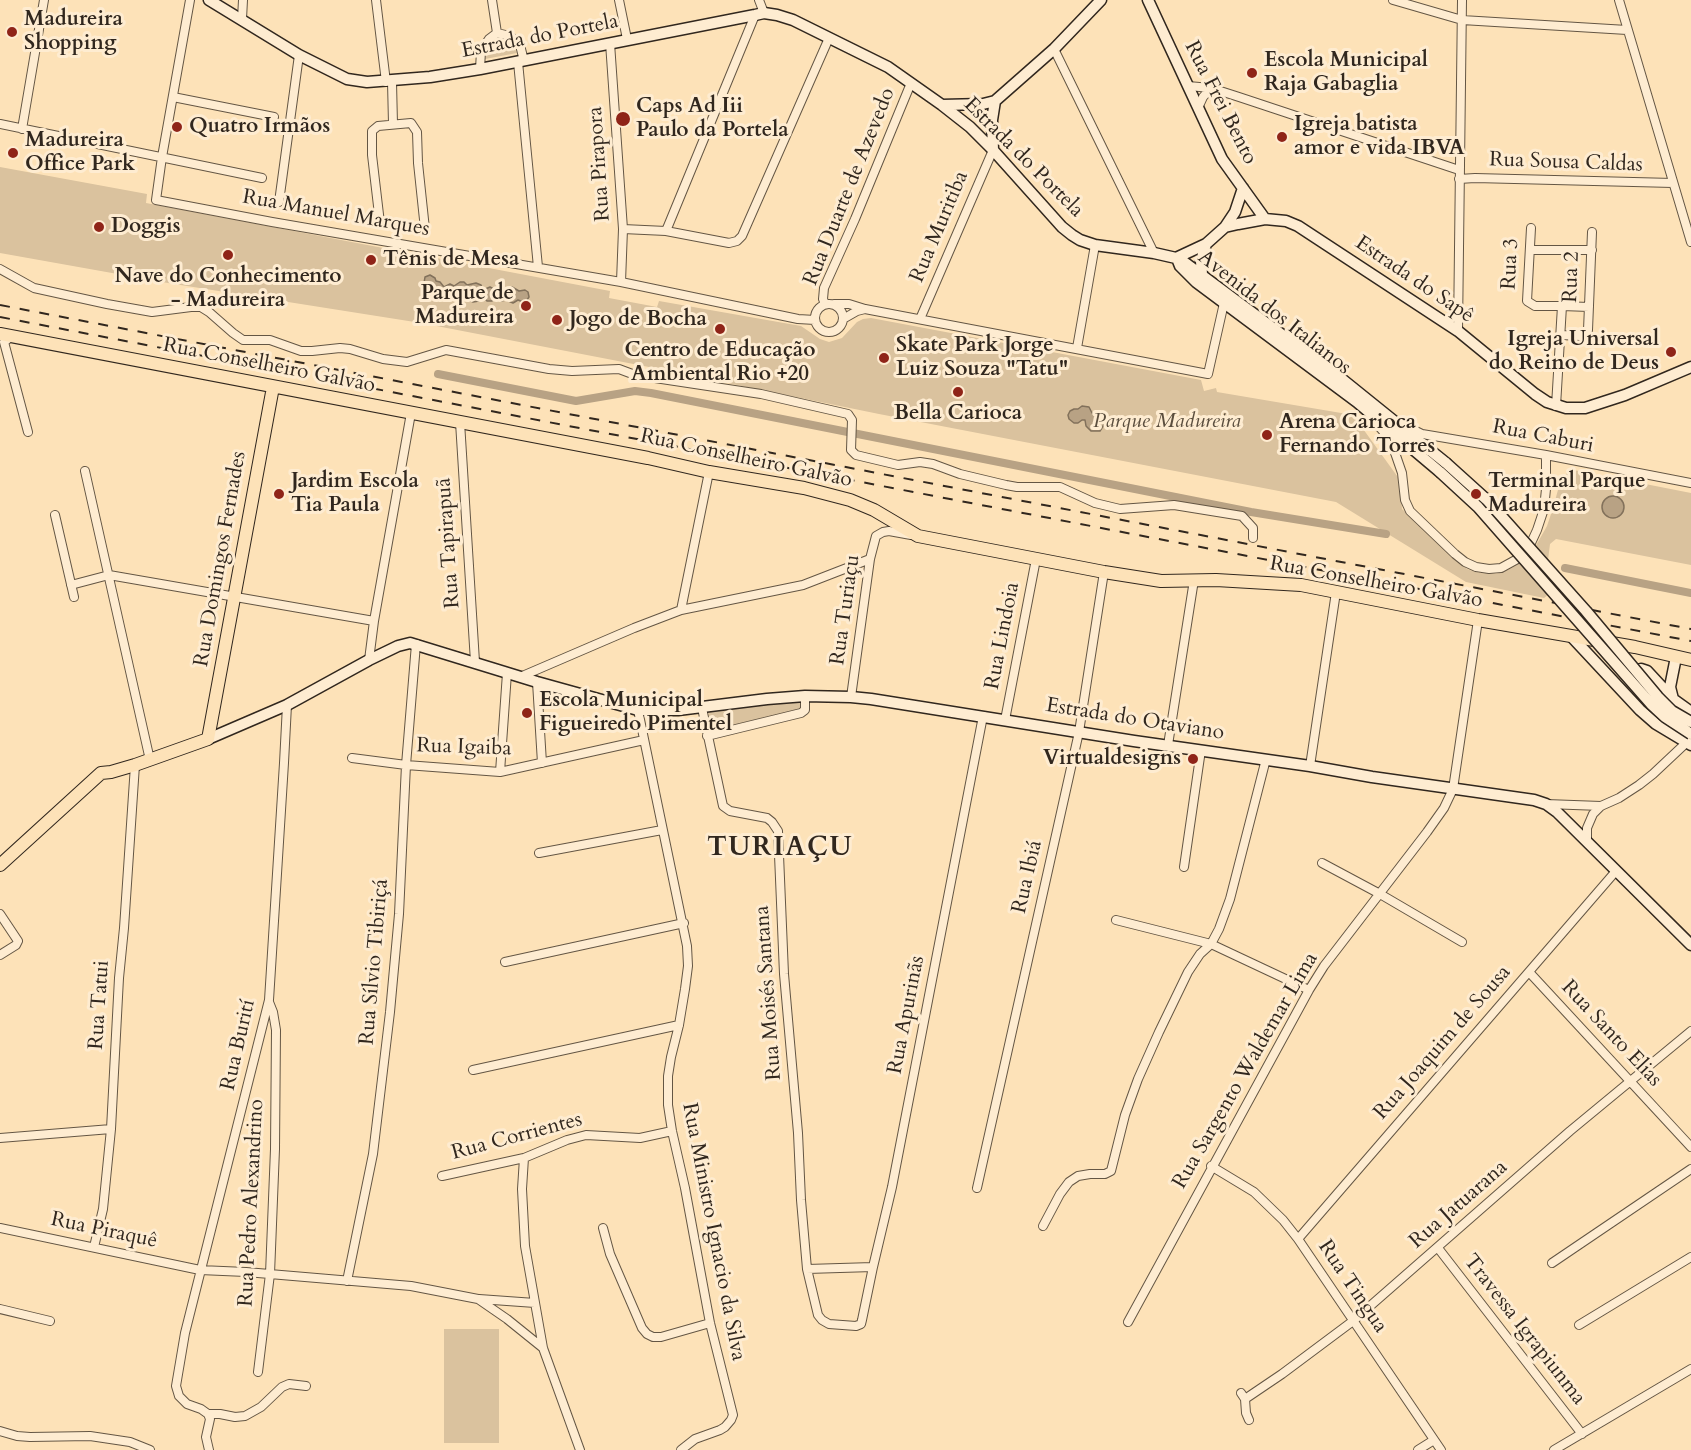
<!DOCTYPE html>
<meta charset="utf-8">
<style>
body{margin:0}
canvas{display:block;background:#fde2b8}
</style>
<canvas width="1691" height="1450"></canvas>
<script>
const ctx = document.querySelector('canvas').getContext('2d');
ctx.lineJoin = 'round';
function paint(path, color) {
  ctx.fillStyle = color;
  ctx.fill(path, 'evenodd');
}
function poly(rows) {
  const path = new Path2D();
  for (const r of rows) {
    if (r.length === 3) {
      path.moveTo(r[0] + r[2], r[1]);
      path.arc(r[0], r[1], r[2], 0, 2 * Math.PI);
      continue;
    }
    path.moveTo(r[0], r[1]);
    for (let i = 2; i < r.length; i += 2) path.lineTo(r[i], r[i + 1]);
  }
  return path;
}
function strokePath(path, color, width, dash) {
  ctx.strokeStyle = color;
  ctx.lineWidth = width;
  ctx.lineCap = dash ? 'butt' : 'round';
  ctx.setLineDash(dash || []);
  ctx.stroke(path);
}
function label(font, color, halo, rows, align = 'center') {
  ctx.font = font + ' Cardo,serif';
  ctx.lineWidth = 6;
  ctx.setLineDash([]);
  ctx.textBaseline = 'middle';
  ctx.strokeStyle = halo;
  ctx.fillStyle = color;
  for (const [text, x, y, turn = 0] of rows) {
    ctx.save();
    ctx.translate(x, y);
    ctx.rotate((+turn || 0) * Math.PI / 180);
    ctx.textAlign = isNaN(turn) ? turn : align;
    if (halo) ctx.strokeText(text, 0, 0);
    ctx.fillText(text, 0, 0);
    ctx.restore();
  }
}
paint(poly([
 [496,39,509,42,513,46,517,53,485,59,484,52,491,42],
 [0,167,147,194,146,203,610,291,609,298,657,307,659,301,801,326,820,339,829,342,842,338,857,322,863,319,871,318,1201,380,1204,391,1216,388,1217,392,1353,415,1400,480,1402,509,1467,569,1479,573,1496,574,1506,571,1517,565,1534,549,1547,526,1553,508,1561,479,1568,472,1572,470,1579,471,1691,493,1691,565,1556,539,1550,544,1548,560,1563,583,1544,598,1466,582,1336,502,879,414,649,367,421,323,168,283,0,253],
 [767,701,802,701,803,711,712,733,708,709],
 [444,1329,499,1329,499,1443,444,1443]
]), '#dac29e');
const water = poly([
 [430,275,435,278,436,281,440,282,444,287,450,284,454,286,460,282,464,282,467,285,476,283,481,285,483,290,490,287,494,289,496,292,500,289,506,291,512,287,519,291,525,290,528,292,529,297,527,300,523,302,518,300,513,303,506,300,501,301,496,298,492,301,487,301,483,297,479,301,473,302,467,299,465,295,459,296,456,294,450,298,446,297,443,293,436,295,432,293,430,287,424,283,425,277,430,275],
 [1082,406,1089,407,1092,413,1098,413,1103,417,1105,423,1100,431,1091,431,1086,426,1085,420,1082,420,1078,423,1074,423,1069,419,1068,415,1070,411,1074,409,1078,409,1082,406],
 [1613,507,11]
]);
paint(water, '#b8a284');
strokePath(water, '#82715b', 1.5);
strokePath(poly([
 [438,374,576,401,635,391,651,393,1251,512,1386,534],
 [1565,568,1691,593]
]), '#b8a284', 8);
const street = poly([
 [190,0,162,157,156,200,272,222,621,282,798,319,815,320],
 [376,0,386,82],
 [492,0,497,33],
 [619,0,627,39],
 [759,0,764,13],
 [1393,0,1462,20,1627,30],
 [1619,0,1691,242],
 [242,19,243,0],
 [497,33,510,36,516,41,520,45,524,61],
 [610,43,623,229,621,282],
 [1054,49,1154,253],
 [518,62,538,267],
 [480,69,481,51,489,39,497,33],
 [392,82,393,124],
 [1188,86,1211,88,1239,97,1459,170],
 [173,97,274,117],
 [1198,108,1203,97,1211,88],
 [0,124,262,178],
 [22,129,44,0],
 [1459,179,1475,178,1673,183],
 [279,202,299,55],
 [380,223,372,155,372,131,378,126,411,123,417,132,418,163,425,229],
 [1531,228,1527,301,1535,306,1562,306],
 [623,229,666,231,729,243,737,241,742,236,829,38],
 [666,231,755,15],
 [1530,250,1592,250],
 [0,269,34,288,107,304,152,312,191,307,201,307,209,312,233,333,243,340,270,340,301,351,312,351,340,348,350,349,383,359,407,362,446,350,549,369,572,371,619,369,635,375,761,394,848,414,852,420,851,450,856,455,898,465,920,462,933,464,960,474,1006,485,1017,487,1060,487,1095,503,1120,509,1174,505,1242,516,1253,528,1253,538],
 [829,318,14],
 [825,304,823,299,824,288,855,219,911,83],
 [834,304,849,304,865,309,1208,374,1224,303],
 [843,319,857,311,865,309],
 [920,319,993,150],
 [1458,331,1462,0],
 [1561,335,1580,336,1585,334,1588,330,1592,232],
 [12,336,4,342,28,432],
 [1077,348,1095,245],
 [1556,406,1562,306,1589,307],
 [460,422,475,662],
 [1375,422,1388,437,1393,447,1402,473,1405,500,1410,511,1455,554,1465,562,1476,567,1489,569,1501,568,1521,557,1531,543,1537,530,1544,509,1546,489,1546,455],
 [1402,424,1422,434,1434,436,1546,455,1691,483],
 [85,471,150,760],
 [55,515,74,597],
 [71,585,109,575,374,621],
 [681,610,709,472],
 [369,660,374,621,411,413],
 [520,677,634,628,681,610,803,585,870,559],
 [537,682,542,763],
 [851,697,870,559,876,536,883,532,889,531,911,535],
 [702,708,723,806,730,811,767,818,772,822,778,831,784,974,798,1133,801,1200,807,1269,818,1315,822,1320,829,1324,856,1326,861,1324,862,1320,873,1267,892,1187,983,716],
 [638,710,687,946,688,966,685,989,679,1025,671,1057,668,1076,668,1105,672,1131,685,1188,710,1323,733,1415,731,1420,725,1427,720,1430,695,1439,681,1450],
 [1005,720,1036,559],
 [707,736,801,713,805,710,805,696],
 [1168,745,1194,580],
 [352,758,406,765,500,772,644,740],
 [1310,766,1336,592],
 [500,772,507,673],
 [1546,804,1601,806],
 [1587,841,1587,828,1593,814,1601,806,1619,798,1639,785,1653,774,1686,743],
 [539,853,662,830],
 [1322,863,1380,894,1462,942],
 [1184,867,1201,750],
 [0,914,18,941,16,945,0,955],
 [1116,920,1211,944,1309,990],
 [505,962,684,923],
 [1529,972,1691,1147],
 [473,1070,679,1025],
 [0,1138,111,1129],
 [524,1158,522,1189,525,1246,543,1348,580,1450],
 [1211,1166,1254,1192,1283,1220,1298,1239,1441,1450],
 [442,1176,524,1158,567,1140,586,1135,640,1138,672,1131],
 [977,1188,1079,732,1104,572],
 [1043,1226,1060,1194,1069,1182,1078,1176,1090,1174,1105,1174,1111,1171,1125,1115,1138,1079,1159,1032,1188,972,1200,954,1211,944,1219,929,1230,899,1266,759],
 [0,1228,200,1270,246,1272,411,1286,478,1299,507,1319,543,1348],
 [603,1228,610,1254,642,1328,647,1334,653,1337,661,1337,710,1323],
 [1298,1239,1616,871],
 [94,1247,103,1209,111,1129,119,978,124,928,135,765],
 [1438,1248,1582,1434],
 [1552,1263,1691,1169],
 [807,1269,873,1267],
 [347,1281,373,1154,390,1012,399,914,406,765,416,644],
 [479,1299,535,1303],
 [0,1309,50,1321],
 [1128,1322,1309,990,1324,966,1427,832,1444,808,1453,789,1478,620],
 [1579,1325,1691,1257],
 [258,1372,270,1274,275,1149,276,1030,273,1012,269,1002],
 [1241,1393,1245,1399,1246,1413,1249,1420],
 [1245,1399,1282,1374,1353,1321,1570,1131,1691,1031],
 [208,1414,220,1414,235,1417,245,1416,261,1407,282,1387,289,1384,306,1386],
 [0,1431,17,1436,30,1437,90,1436,130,1442,150,1450],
 [209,1450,206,1437,210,1419,208,1414,201,1409,187,1404,179,1396,176,1386,185,1333,269,1000,284,763,287,705],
 [1418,1450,1434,1440],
 [1554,1450,1691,1369]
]);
const secondary = poly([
 [209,0,299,55,347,79,367,82,430,77,480,69,755,15,764,13,777,15,793,20,888,67,942,105,970,127,993,150,1062,227,1072,235,1080,240,1095,245,1154,253,1176,258,1184,262,1343,380,1446,463],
 [1148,0,1222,159,1265,219],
 [942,105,983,104,995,101,1054,49,1101,0],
 [993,150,992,120,995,101],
 [1225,227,1235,212,1243,188],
 [1176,258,1206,244,1225,227,1238,224,1265,219,1286,221,1298,226,1458,331,1535,394,1547,402,1566,408,1585,408,1625,395,1691,367],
 [1178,261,1180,266,1196,282,1357,402,1440,472],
 [1202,274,1201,261,1206,244],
 [1571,636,1640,710,1656,724,1691,745],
 [1676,657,1670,687,1673,699,1691,712],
 [1630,675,1636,670,1641,669,1647,671,1673,699],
 [208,739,287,705,369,660,398,646,410,643,537,682,638,710,678,710,767,699,805,696,851,697,871,699,1134,741,1310,766,1372,777,1534,800,1546,804,1557,812,1691,945]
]);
const primary = poly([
 [0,334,648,458,709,472,804,488,850,500,874,510,918,536,1104,572,1161,581,1216,580,1301,585,1478,620,1635,647,1691,660],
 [0,865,101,773,111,772,135,765,208,739,273,387]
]);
strokePath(street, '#645644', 10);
strokePath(secondary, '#31271e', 13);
strokePath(primary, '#31271e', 14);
strokePath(street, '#feecd1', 8);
strokePath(secondary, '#feecd1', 10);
strokePath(primary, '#fde2b8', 12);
strokePath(poly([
 [0,305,1691,629],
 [0,317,1691,641]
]), '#31271e', 2, [10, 10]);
const secondaryBridge = poly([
 [1446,463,1487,500,1586,611,1658,697,1672,711,1691,722],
 [1440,472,1478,507,1651,704,1665,717,1691,734]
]);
strokePath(secondaryBridge, '#31271e', 13, []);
strokePath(secondaryBridge, '#feecd1', 10);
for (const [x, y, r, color] of [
 [12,32,6,"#8f2418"],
 [1252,73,6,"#8f2418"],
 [623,119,8,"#8f2418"],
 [177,127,6,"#8f2418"],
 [1282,137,6,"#8f2418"],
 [13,153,6,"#8f2418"],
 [99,227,6,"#8f2418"],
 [228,255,6,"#8f2418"],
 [371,260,6,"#8f2418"],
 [526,306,6,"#8f2418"],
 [557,320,6,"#8f2418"],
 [720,329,6,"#8f2418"],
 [1671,352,6,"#8f2418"],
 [884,358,6,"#8f2418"],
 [958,392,6,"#8f2418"],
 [1267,435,6,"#8f2418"],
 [279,494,6,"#8f2418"],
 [1476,494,6,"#8f2418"],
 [527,713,6,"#8f2418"],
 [1193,759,6,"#8f2418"]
]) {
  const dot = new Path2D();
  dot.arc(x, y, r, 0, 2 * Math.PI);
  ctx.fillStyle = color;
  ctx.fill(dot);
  strokePath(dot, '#feecd1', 2);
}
label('bold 21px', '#31271e', '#feecd1', [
 ["Madureira",24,20],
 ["Shopping",24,44],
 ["Escola Municipal",1264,61],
 ["Raja Gabaglia",1264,85],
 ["Caps Ad Iii",636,107],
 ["Paulo da Portela",636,131],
 ["Igreja batista",1294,125],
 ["amor e vida IBVA",1294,149],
 ["Quatro Irmãos",189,127],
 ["Madureira",25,141],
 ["Office Park",25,165],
 ["Doggis",111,227],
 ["Tênis de Mesa",383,260],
 ["Nave do Conhecimento",228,277,"center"],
 ["- Madureira",228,301,"center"],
 ["Parque de",514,294,"right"],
 ["Madureira",514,318,"right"],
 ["Jogo de Bocha",569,320],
 ["Igreja Universal",1659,340,"right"],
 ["do Reino de Deus",1659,364,"right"],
 ["Skate Park Jorge",896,346],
 ["Luiz Souza \"Tatu\"",896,370],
 ["Centro de Educação",720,351,"center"],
 ["Ambiental Rio +20",720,375,"center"],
 ["Bella Carioca",958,414,"center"],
 ["Arena Carioca",1279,423],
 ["Fernando Torres",1279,447],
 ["Jardim Escola",291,482],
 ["Tia Paula",291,506],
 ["Terminal Parque",1488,482],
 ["Madureira",1488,506],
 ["Escola Municipal",539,701],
 ["Figueiredo Pimentel",539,725],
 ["Virtualdesigns",1181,759,"right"]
], 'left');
label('21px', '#31271e', '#feecd1', [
 ["Estrada do Portela",540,37,-11],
 ["Rua Frei Bento",1220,103,63],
 ["Estrada do Portela",1023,158,45],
 ["Rua Sousa Caldas",1566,163,2],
 ["Rua Pirapora",600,164,-94],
 ["Rua Duarte de Azevedo",850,187,-68],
 ["Rua Manuel Marques",336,214,10],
 ["Rua Muritiba",940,227,-67],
 ["Rua 3",1511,264,-87],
 ["Rua 2",1572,277,-88],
 ["Estrada do Sapê",1414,280,34],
 ["Avenida dos Italianos",1274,313,38],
 ["Rua Conselheiro Galvão",269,366,11],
 ["Rua Caburi",1543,437,11],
 ["Rua Conselheiro Galvão",746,459,12],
 ["Rua Tapirapuã",449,543,-94],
 ["Rua Domingos Fernades",221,559,-80],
 ["Rua Conselheiro Galvão",1376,583,10],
 ["Rua Turiaçu",846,610,-82],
 ["Rua Lindoia",1003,636,-79],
 ["Estrada do Otaviano",1135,720,9],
 ["Rua Igaiba",464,748,2],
 ["Rua Ibiá",1028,877,-77],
 ["Rua Sílvio Tibiriçá",375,962,-85],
 ["Rua Moisés Santana",769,993,-94],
 ["Rua Tatui",100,1005,-86],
 ["Rua Apurinãs",907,1015,-79],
 ["Rua Santo Elias",1611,1034,47],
 ["Rua Joaquim de Sousa",1443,1043,-49],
 ["Rua Burití",239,1045,-77],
 ["Rua Sargento Waldemar Lima",1246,1071,-60],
 ["Rua Corrientes",517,1137,-15],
 ["Rua Pedro Alexandrino",252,1203,-87],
 ["Rua Jatuarana",1459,1205,-41],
 ["Rua Piraquê",104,1231,12],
 ["Rua Ministro Ignacio da Silva",713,1232,79],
 ["Rua Tingua",1352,1287,56],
 ["Travessa Igrapiunma",1524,1330,52]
]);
label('italic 21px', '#5b4e3e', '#feecd1', [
 ["Parque Madureira",1167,422]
]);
ctx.letterSpacing = '1.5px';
label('bold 27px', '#31271e', '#feecd1', [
 ["TURIAÇU",780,849]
]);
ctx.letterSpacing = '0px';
</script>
